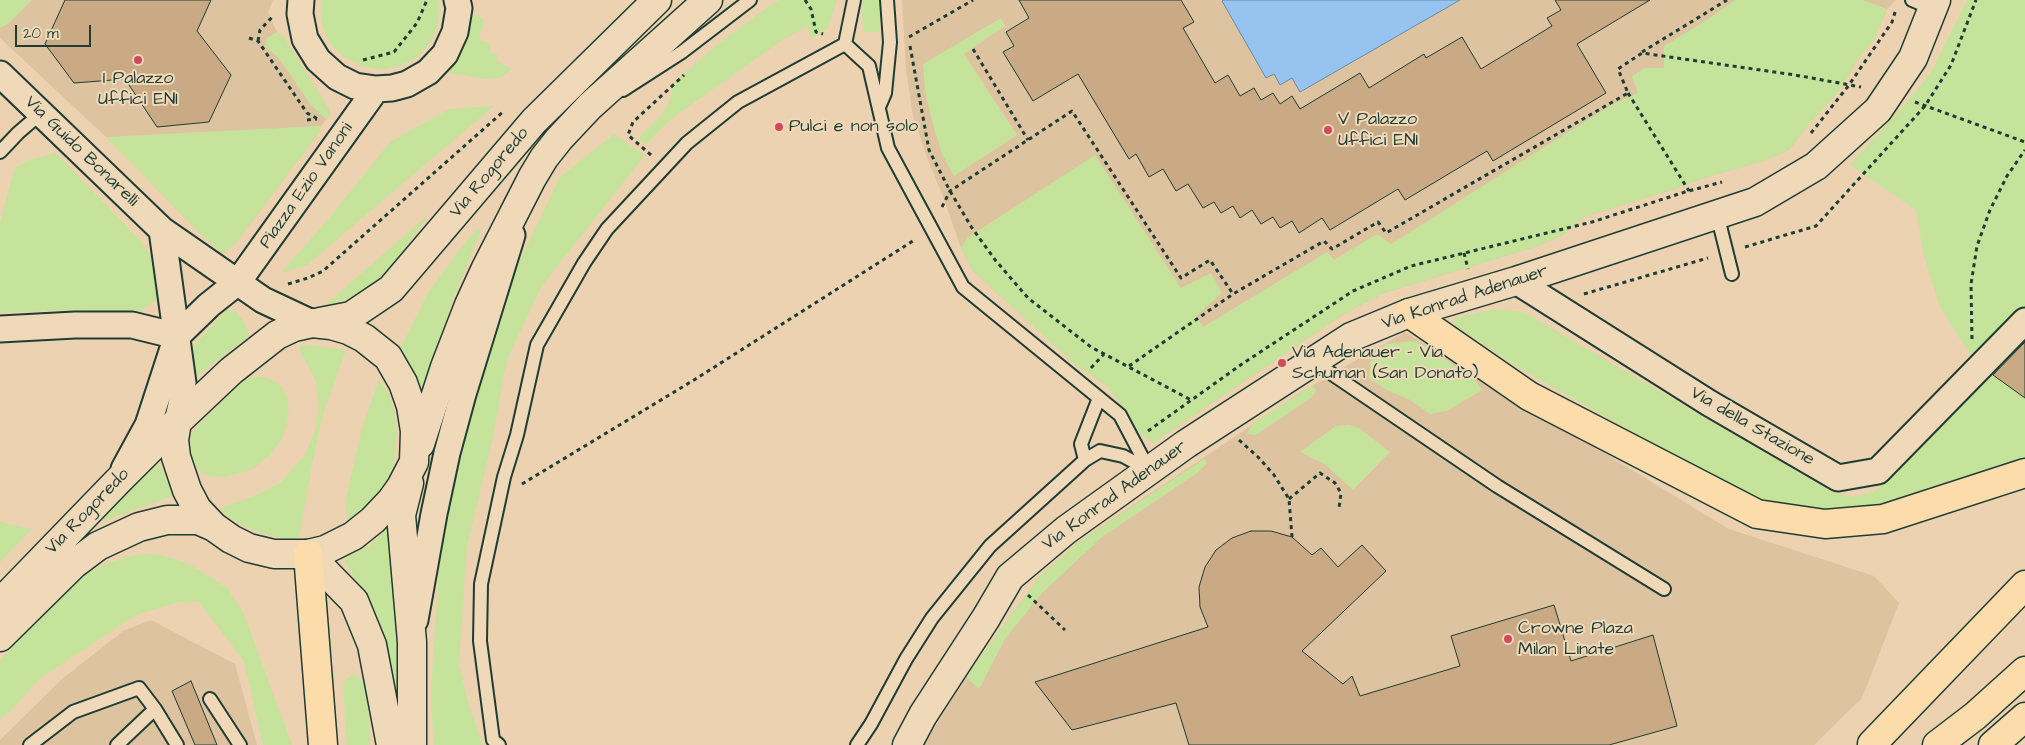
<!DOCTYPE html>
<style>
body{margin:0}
#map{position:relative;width:2025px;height:745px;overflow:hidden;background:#ecd2b0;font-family:"Architects Daughter",sans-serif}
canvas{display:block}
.scale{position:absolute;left:15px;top:25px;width:76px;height:22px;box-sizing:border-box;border:2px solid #1f3d34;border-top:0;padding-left:6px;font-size:15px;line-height:18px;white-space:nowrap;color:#1f3d34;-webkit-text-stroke:4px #f0d9b9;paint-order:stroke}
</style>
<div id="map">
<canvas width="2025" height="745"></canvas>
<div class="scale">20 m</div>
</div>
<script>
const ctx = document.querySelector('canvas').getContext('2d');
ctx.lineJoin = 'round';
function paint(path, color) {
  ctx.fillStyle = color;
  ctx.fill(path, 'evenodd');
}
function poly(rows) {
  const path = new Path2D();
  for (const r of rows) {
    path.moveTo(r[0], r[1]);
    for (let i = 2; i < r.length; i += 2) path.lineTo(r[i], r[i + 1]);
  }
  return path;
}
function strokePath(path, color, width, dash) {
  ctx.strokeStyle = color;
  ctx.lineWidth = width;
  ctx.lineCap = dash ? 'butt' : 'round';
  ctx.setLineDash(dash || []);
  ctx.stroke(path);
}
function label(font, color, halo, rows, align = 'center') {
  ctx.font = font + ' "Architects Daughter",sans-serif';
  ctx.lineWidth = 4;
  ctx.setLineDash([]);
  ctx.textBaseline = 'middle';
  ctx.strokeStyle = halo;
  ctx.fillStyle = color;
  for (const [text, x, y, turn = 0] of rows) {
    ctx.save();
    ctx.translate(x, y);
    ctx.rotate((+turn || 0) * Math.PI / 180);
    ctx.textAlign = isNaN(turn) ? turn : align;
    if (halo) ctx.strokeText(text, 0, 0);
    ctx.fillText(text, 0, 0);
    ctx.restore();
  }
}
paint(poly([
 [0,0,273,0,268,12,277,32,285,39,328,108,330,115,321,126,319,133,234,245,223,253,207,240,106,137,0,38],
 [902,0,1896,0,1887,9,1875,38,1856,62,1840,90,1805,129,1789,150,1766,160,1704,178,1675,189,1584,217,1563,235,1535,247,1384,293,1344,314,1153,443,1136,430,1128,413,1105,384,1078,367,972,270,961,248,941,191,928,160,913,116,906,69],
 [1405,332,1729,529,1874,576,1899,603,1862,698,1814,745,924,745,966,677,1039,577,1080,541,1301,392],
 [151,620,235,664,257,745,0,745,0,740,62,679,123,631]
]), '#dec3a1');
paint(poly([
 [0,0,32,0,9,23,0,28],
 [321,0,439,0,438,24,431,42,417,57,400,66,381,70,361,66,344,57,330,43,322,25],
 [780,0,837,0,828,28,811,39,808,26,784,39,671,119,645,145,638,138,662,115,670,100,673,83,718,44,773,3],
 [863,0,880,0,880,32,863,32,862,7],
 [1735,0,1862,0,1887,9,1875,38,1856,62,1840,90,1805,129,1789,150,1766,160,1704,178,1675,189,1584,217,1563,235,1535,247,1384,293,1344,314,1153,443,1136,430,1128,413,1105,384,1078,367,972,270,961,248,967,238,1095,155,1181,288,1211,273,1222,293,1196,316,1203,327,1327,252,1334,260,1377,234,1391,244,1611,105,1638,93,1632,76,1645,68,1664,68,1664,46,1707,20],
 [1967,0,2025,0,2025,307,1973,359,1940,307,1924,256,1916,210,1850,165,1909,100,1931,72],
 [472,13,484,19,479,40,490,43,490,52,498,55,496,61,512,69,499,78,484,79,445,72],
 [1001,18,1005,26,964,54,1017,135,954,176,942,154,932,121,925,91,923,64],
 [277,32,285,39,328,108,330,115,327,120,311,105,278,57,265,47,267,38],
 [494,106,307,265,281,273,330,217,390,142,449,109],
 [321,126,319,133,234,245,223,253,207,240,106,137],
 [614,134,645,155,541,287,507,360,492,441,467,547,459,664,469,706,483,745,434,745,431,696,439,565,462,423,510,281,560,177],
 [56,153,140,240,156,264,160,295,157,299,139,312,66,310,0,313,0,223,14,169,28,160],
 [430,213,395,262,375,283,352,297,323,307],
 [478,228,481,231,452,301,423,387,421,388,400,349,428,293,460,249],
 [228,309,236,312,244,322,250,335,195,377,193,346],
 [1494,309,1524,312,1832,492,1852,497,1874,492,2025,338,2025,464,1891,506,1831,514,1762,505,1519,368,1454,325,1455,318],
 [1413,341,1436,350,1455,367,1474,379,1482,390,1447,411,1430,414,1410,400,1387,390,1369,378,1370,362,1386,344],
 [311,345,346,350,323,414,312,464,299,538,281,538,260,533,243,526,224,514,221,508,256,495,280,483,305,455,315,432,319,406,316,381,300,351,300,346],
 [252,377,264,377,272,380,282,387,286,394,289,409,287,423,282,439,269,456,251,470,225,477,208,476,198,469,191,455,190,446,191,435,196,428,236,387,247,379],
 [379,380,389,394,395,414,397,435,395,459,392,471,377,497,349,521,346,511,347,494,362,428],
 [1313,385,1316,391,1312,397,1256,435,1246,434,1255,422],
 [1349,425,1359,428,1390,452,1353,490,1326,465,1300,452,1336,426],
 [1204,459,1207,463,1197,473,1102,537,1042,593,1005,639,979,689,966,677,1039,577,1080,541],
 [158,464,165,473,173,496,103,521,102,515],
 [0,522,32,529,0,562],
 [390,528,398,644,397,690,391,689,367,599,345,561,347,557,369,546,387,529],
 [147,554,161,555,186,563,203,572,228,589,244,614,292,745,263,745,244,661,198,601,179,602,136,615,39,679,11,711,0,719,0,660,59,597,83,576,104,564,131,556],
 [353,674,360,678,367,691,370,745,347,745,343,682]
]), '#c6e39b');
const water = poly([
 [1224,0,1460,0,1300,92,1292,78,1280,85,1274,74,1266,78,1222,1,1224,0]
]);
paint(water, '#96c3f0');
strokePath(water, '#668da5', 1);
const building = poly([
 [65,0,211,0,197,31,231,75,209,122,157,127,125,79,74,83,45,44,65,0],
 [1019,0,1181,0,1194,22,1183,28,1215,83,1228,75,1240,96,1254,88,1261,100,1273,93,1280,104,1292,96,1300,109,1360,73,1369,88,1424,54,1426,58,1462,37,1481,69,1552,26,1547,18,1561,10,1555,0,1650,0,1577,44,1606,93,1493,161,1487,151,1405,200,1398,189,1330,230,1322,218,1299,233,1292,221,1280,228,1273,217,1261,224,1252,210,1240,218,1233,206,1221,213,1214,202,1203,208,1188,184,1176,191,1163,169,1149,177,1136,154,1129,159,1078,74,1033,101,1003,52,1014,46,1006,32,1029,18,1019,0],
 [2025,342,2025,398,1993,375,2025,342],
 [1251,531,1271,531,1292,537,1312,555,1321,548,1338,567,1362,545,1386,571,1302,651,1343,684,1352,676,1360,696,1460,666,1451,636,1554,605,1571,661,1653,635,1677,726,1609,745,1189,745,1176,703,1072,730,1035,682,1208,627,1200,607,1199,587,1205,567,1216,550,1232,538,1251,531],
 [191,681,217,745,195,745,172,691,191,681]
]);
paint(building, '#caaa85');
strokePath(building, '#1f3d34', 1);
const lane = poly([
 [1912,0,1933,9],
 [845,44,869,66,888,148,963,287,1120,415,1149,470],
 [623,90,682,52,750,0],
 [879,107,885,93,890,42,887,0],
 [0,152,18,133,40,114],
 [1717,214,1732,274],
 [1313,361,1497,486,1664,589],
 [1085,460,1081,444,1099,398],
 [210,699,240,745],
 [30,745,73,712,139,688,155,709,177,745],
 [117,745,155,709],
 [499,745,493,740,480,641,481,584,504,477,517,435,537,345,584,263,607,229,687,143,738,102,845,44,854,0],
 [857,745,871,724,906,659,932,618,990,546,1085,460,1100,451,1123,456,1149,470]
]);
const street = poly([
 [301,0,300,14,305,39,318,60,337,77,355,86,376,89,392,88,407,84,428,72,445,54,455,32,459,8,457,0],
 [0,74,162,230,263,300,312,323],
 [162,230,183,383,182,401,177,422],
 [1516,281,1709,403,1838,478,1878,471,2025,321],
 [0,329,75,325,132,325,177,336],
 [124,469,148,425,177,336,209,305,238,282,376,89],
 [415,620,434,514,447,453,463,394,512,235]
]);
const secondary = poly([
 [320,322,351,316,391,289,534,121,657,0],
 [420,444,445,367,469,305,486,268,532,178,544,158,559,139,590,106,708,0],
 [409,483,401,515,412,642,412,745],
 [308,554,354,601,372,645,391,745],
 [0,603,117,482,177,422,231,371,277,335,294,327,312,323,331,325,348,330,364,338,388,357,403,383,411,406,415,431,414,462,401,487,391,501,373,520,353,536,325,550,308,554,274,554,249,548,231,539,214,527,197,509,187,490,176,457,174,440,177,422],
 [0,637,74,564,98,546,139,527,167,520,198,520,214,527],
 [907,745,923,715,986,618,1010,577,1066,530,1186,444,1351,337,1409,313,1516,281,1755,202,1816,166,1878,110,1913,58,1936,0]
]);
const highway = poly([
 [1409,313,1529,396,1757,514,1825,524,1883,519,2025,473],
 [308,554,323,745],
 [1872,744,2025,585],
 [1937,745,1975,716,2025,671],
 [1993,745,2025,717]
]);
strokePath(lane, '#1f3d34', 16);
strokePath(street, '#1f3d34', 29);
strokePath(secondary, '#1f3d34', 31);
strokePath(highway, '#1f3d34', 31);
strokePath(poly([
 [805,0,811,9,816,32,823,34],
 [909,37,973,0],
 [249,38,258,41,307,113,318,119],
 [258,41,260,30,274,15],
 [910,46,929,150,950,191,972,228,996,261,1028,298,1091,347,1191,400],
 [973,49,1028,140],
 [1642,52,1727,0],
 [363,60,394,52,417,23,427,0],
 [1628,93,1689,191],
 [1915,102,2025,142],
 [307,120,317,119],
 [1811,133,1849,85,1892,22,1896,9],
 [651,155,628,135,633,122,684,75],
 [942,207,950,191,1072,111,1181,278,1210,260,1233,294,1324,241,1332,249,1378,222,1386,233,1628,93,1618,69,1642,53,1795,75,1861,87],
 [1745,247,1816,226,1925,106,1951,65,1976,0],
 [1464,253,1468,269],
 [288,284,308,278,323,271,504,111],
 [1584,294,1708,258],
 [1972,339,1971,284,1977,246,1990,210,2007,176,2025,150],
 [1129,366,1233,294],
 [1091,368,1104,354],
 [1148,431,1242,364,1353,291,1411,266,1592,222,1685,192,1722,182],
 [1239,440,1258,457,1274,475,1289,499,1292,537],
 [522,484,694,380,916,239],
 [1289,499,1320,473,1335,483,1341,493,1339,508],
 [1028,595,1065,630]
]), '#1f3d34', 3, [4, 4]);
strokePath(lane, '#f0d9b9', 12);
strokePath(street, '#f0d9b9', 25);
strokePath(secondary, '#f0d9b9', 28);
strokePath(highway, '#fddcac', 28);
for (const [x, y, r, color] of [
 [138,60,5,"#d1495b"],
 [779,127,5,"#d1495b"],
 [1328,130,5,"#d1495b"],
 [1282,363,5,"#d1495b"],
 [1508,639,5,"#d1495b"]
]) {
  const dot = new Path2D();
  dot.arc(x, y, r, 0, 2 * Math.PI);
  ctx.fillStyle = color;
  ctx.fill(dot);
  strokePath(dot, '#f0d9b9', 2);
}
label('18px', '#1f3d34', '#f0d9b9', [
 ["I Palazzo",138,79,"center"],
 ["Uffici ENI",138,100,"center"],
 ["V Palazzo",1338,120],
 ["Uffici ENI",1338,141],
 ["Pulci e non solo",789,127],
 ["Via Adenauer - Via",1292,353],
 ["Schuman (San Donato)",1292,374],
 ["Crowne Plaza",1518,629],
 ["Milan Linate",1518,650]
], 'left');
label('18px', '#1f3d34', '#f0d9b9', [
 ["Via Guido Bonarelli",81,152,44],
 ["Via Rogoredo",490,173,-50],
 ["Piazza Ezio Vanoni",307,186,-55],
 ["Via Konrad Adenauer",1465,298,-18],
 ["Via della Stazione",1752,427,30],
 ["Via Konrad Adenauer",1115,496,-36],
 ["Via Rogoredo",88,512,-46]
]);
</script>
